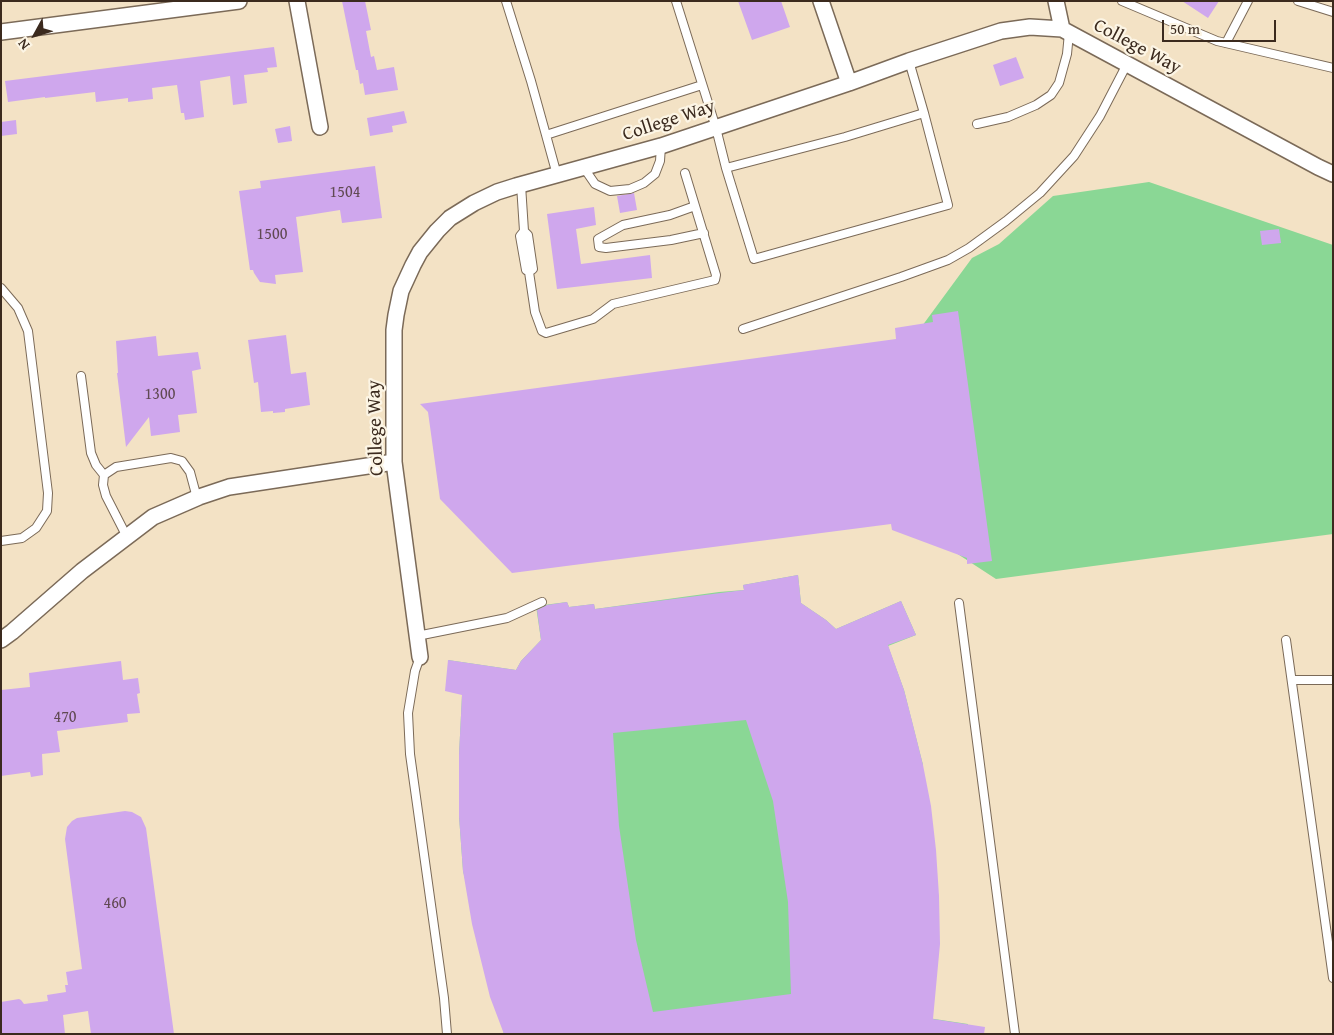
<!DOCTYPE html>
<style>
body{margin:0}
#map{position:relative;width:1334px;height:1035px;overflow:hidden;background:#f3e2c5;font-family:"Gentium Book Plus",serif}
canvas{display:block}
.frame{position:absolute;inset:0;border:2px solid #3b2a1e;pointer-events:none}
.north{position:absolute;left:10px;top:10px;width:50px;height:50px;-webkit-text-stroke:4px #fcf5e5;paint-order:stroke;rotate:231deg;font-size:14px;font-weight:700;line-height:20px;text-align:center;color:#3b2a1e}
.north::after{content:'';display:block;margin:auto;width:18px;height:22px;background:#3b2a1e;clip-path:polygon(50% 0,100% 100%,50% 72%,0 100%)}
.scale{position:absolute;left:1162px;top:20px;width:114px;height:22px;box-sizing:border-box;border:2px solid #3b2a1e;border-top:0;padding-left:6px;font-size:15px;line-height:18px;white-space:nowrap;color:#3b2a1e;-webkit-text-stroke:4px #fcf5e5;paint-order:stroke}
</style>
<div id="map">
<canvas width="1334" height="1035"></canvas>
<div class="frame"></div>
<div class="north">N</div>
<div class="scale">50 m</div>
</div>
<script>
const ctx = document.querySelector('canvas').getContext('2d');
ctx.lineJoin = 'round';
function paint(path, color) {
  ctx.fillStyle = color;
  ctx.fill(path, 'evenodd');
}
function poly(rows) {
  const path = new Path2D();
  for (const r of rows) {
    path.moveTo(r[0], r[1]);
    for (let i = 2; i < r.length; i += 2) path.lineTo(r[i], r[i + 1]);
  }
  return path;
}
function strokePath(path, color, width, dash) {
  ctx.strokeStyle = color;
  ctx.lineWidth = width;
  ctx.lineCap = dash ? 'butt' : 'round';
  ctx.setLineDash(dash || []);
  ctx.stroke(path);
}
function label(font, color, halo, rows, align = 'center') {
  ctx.font = font + ' "Gentium Book Plus",serif';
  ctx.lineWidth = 4.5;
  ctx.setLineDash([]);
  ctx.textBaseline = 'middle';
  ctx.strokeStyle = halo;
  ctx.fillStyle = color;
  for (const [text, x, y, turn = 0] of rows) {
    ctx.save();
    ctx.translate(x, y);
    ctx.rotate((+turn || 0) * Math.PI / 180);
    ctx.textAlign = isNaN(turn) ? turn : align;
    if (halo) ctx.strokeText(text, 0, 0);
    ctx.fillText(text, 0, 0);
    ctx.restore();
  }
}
paint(poly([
 [1149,182,1333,245,1333,534,996,579,907,521,914,337,972,258,999,244,1053,196],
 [798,575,801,603,826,620,836,629,901,601,916,635,888,646,904,690,923,765,908,1015,968,1024,967,1034,504,1034,463,871,459,816,459,755,462,695,448,660,516,670,521,661,541,640,536,606,567,602,569,607,594,604,595,609,719,592,744,590,743,585]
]), '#8ad795');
paint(poly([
 [342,1,365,1,371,30,366,31,371,57,374,56,377,70,394,67,398,90,365,95,363,83,360,84,358,70,356,70],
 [738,1,781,1,790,27,752,40],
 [1182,1,1219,1,1208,18],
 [274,47,277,67,267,68,268,72,244,75,247,103,233,105,230,76,200,81,204,117,185,120,184,113,181,113,177,85,152,88,153,99,128,102,128,98,96,102,95,92,45,98,45,97,8,102,5,81],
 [1016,57,1024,78,1000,86,993,65],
 [404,111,407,123,392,126,393,132,370,136,367,118],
 [16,120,17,134,1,136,1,122],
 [290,126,292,141,278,143,275,129],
 [375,166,382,218,342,223,340,210,296,217,303,272,275,275,276,284,260,282,254,273,253,270,250,270,239,191,261,188,260,181],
 [634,193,637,210,620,213,617,196],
 [594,207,596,225,576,229,581,264,650,255,652,278,557,289,547,214],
 [1279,229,1281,243,1262,245,1260,231],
 [958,311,992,561,967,564,967,558,892,530,891,524,512,573,440,499,428,412,420,404,896,339,895,328,933,322,932,315],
 [286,335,291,374,306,372,310,405,285,409,285,412,273,413,273,411,261,412,258,382,254,383,248,340],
 [156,336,158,356,198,352,201,369,192,371,197,413,178,415,180,432,151,436,149,417,126,447,117,373,118,373,116,341],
 [798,575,801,603,826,620,836,629,901,601,916,635,888,645,904,690,912,721,923,765,931,806,936,850,939,896,940,944,933,1019,985,1027,984,1034,504,1034,490,997,472,924,463,871,459,816,459,755,462,695,445,691,448,660,516,670,521,661,541,640,537,610,547,605,567,602,569,607,594,604,595,609,744,590,743,585],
 [746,720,773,801,788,902,791,994,653,1012,636,940,619,826,613,733],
 [121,661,123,680,138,678,140,693,137,694,140,713,127,714,128,722,57,731,60,752,42,754,43,775,31,777,30,772,1,776,1,690,30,687,29,673],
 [125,811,132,812,141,817,146,828,174,1034,91,1034,88,1011,63,1015,65,1034,1,1034,1,1002,19,999,21,1000,24,1004,48,1001,47,995,66,992,65,985,68,985,66,972,82,969,65,839,67,827,72,821,77,818]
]), '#cfa7ed');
const lane = poly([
 [506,1,531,81,546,135],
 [676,1,716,128,726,168,754,259,948,205,924,113,845,137,726,168],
 [1122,1,1217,41,1333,68],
 [1298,1,1333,12],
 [1226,43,1248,1],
 [909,61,924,113],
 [977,124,1008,117,1036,105,1051,95,1059,83,1067,54,1069,33],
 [584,168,595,184,610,191,630,189,644,183,655,174,660,161,661,146],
 [557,175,546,135,702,85],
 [521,185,524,231,520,236,526,270,529,272,535,312,542,331,546,333,593,319,613,304,715,280,716,275,685,173],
 [695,206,670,215,623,225,598,239,599,247,606,248,671,240,704,233],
 [524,231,528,235,533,269,529,272],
 [1,288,18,308,28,331,48,493,47,511,36,528,22,538,1,541],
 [743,329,901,277,948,260,969,248,1006,221,1040,193,1074,156,1100,116,1127,64],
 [81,376,91,453,96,465,104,475],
 [127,537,106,496,103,485,104,475,116,467,171,458,182,461,190,472,197,498],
 [959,603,1015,1034],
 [417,636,507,618,542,602],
 [1286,640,1333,978],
 [420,657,415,671,408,713,410,754,444,998,447,1034],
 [1292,680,1333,680]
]);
const street = poly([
 [297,1,320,127],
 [821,1,849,83],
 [1056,1,1062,29],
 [1,32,239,1],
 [1,640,12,632,82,571,153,517,199,497,229,487,394,462],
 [420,657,394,462,394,330,396,315,401,291,413,265,420,252,437,231,450,218,474,203,497,192,516,186,661,146,849,83,909,61,1001,31,1030,27,1062,29,1318,167,1333,174]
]);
strokePath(lane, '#7b6a58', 10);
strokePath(street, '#7b6a58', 18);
strokePath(lane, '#fff', 8);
strokePath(street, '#fff', 15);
label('16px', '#604952', null, [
 ["1504",345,193],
 ["1500",272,235],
 ["1300",160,395],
 ["470",65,718],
 ["460",115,904]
]);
label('19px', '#3b2a1e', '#fcf5e5', [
 ["College Way",1137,47,28],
 ["College Way",669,121,-18],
 ["College Way",376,428,-92]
]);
</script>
